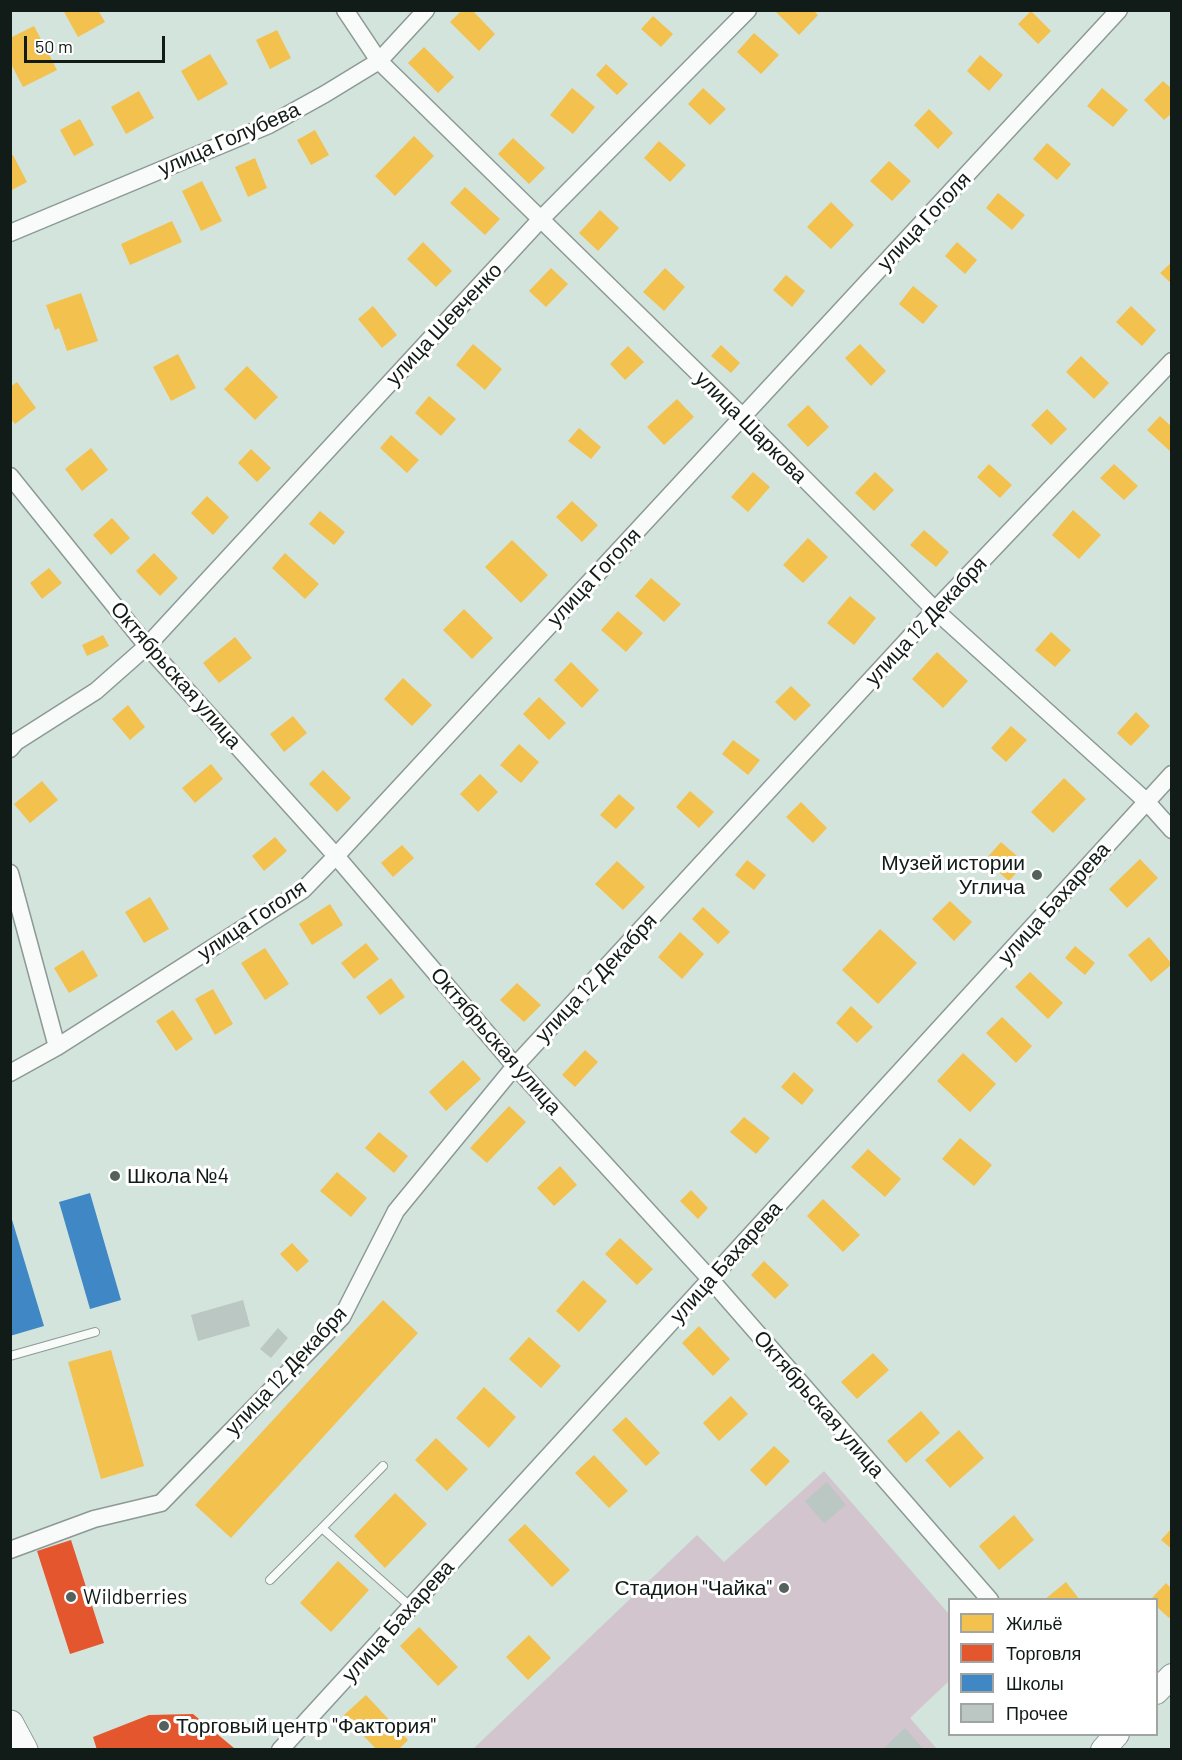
<!DOCTYPE html>
<meta charset="utf-8">
<style>
body{margin:0}
#map{position:relative;width:1182px;height:1760px;overflow:hidden;background:#d3e4dd;font-family:Barlow,sans-serif}
canvas{display:block}
.frame{position:absolute;inset:0;border:12px solid #111b17;pointer-events:none}
.legend{position:absolute;left:948px;top:1598px;width:210px;height:138px;box-sizing:border-box;background:#fff;border:2px solid #a0a4a2;margin:0;padding:8px 10px;list-style:none;font-size:18px;color:#111b17}
.legend li{display:flex;align-items:center;gap:12px;height:30px}
.legend b{width:30px;border:2px solid #a0a4a2}
.scale{position:absolute;left:24px;top:36px;width:141px;height:27px;box-sizing:border-box;border:3px solid #111b17;border-top:0;padding-left:8px;font-size:18px;line-height:21px;white-space:nowrap;color:#111b17;-webkit-text-stroke:4px #fff;paint-order:stroke}
</style>
<div id="map">
<canvas width="1182" height="1760"></canvas>
<div class="frame"></div>
<ul class="legend">
<li><b style="height:16px;background:#f2c14e"></b>Жильё</li>
<li><b style="height:16px;background:#e4572e"></b>Торговля</li>
<li><b style="height:16px;background:#3f88c5"></b>Школы</li>
<li><b style="height:16px;background:#bac7c2"></b>Прочее</li>
</ul>
<div class="scale">50 m</div>
</div>
<script>
const ctx = document.querySelector('canvas').getContext('2d');
ctx.lineJoin = 'round';
function paint(path, color) {
  ctx.fillStyle = color;
  ctx.fill(path, 'evenodd');
}
function poly(rows) {
  const path = new Path2D();
  for (const r of rows) {
    path.moveTo(r[0], r[1]);
    for (let i = 2; i < r.length; i += 2) path.lineTo(r[i], r[i + 1]);
  }
  return path;
}
function strokePath(path, color, width, dash) {
  ctx.strokeStyle = color;
  ctx.lineWidth = width;
  ctx.lineCap = dash ? 'butt' : 'round';
  ctx.setLineDash(dash || []);
  ctx.stroke(path);
}
function label(font, color, halo, rows, align = 'center') {
  ctx.font = font + ' Barlow,sans-serif';
  ctx.lineWidth = 6;
  ctx.setLineDash([]);
  ctx.textBaseline = 'middle';
  ctx.strokeStyle = halo;
  ctx.fillStyle = color;
  for (const [text, x, y, turn = 0] of rows) {
    ctx.save();
    ctx.translate(x, y);
    ctx.rotate((+turn || 0) * Math.PI / 180);
    ctx.textAlign = isNaN(turn) ? turn : align;
    if (halo) ctx.strokeText(text, 0, 0);
    ctx.fillText(text, 0, 0);
    ctx.restore();
  }
}
paint(poly([
 [824,1471,949,1614,949,1681,910,1718,937,1749,472,1750,697,1535,724,1562]
]), '#d2c5cd');
paint(poly([
 [63,10,98,10,105,22,78,37],
 [462,10,472,10,495,34,479,51,450,22],
 [774,10,813,10,818,15,799,35],
 [1031,11,1051,31,1038,44,1018,24],
 [653,16,673,34,661,47,641,29],
 [34,26,57,70,23,87,10,62,10,38],
 [277,30,291,58,270,69,256,40],
 [754,33,779,55,761,74,737,52],
 [424,47,454,77,438,93,408,63],
 [210,54,228,84,198,101,181,71],
 [980,55,1003,75,989,91,967,71],
 [606,64,628,84,617,95,596,75],
 [1163,81,1172,89,1172,113,1164,120,1144,100],
 [572,88,595,107,573,134,550,115],
 [703,88,726,109,710,125,688,104],
 [1102,88,1128,110,1113,127,1087,106],
 [139,91,154,118,126,134,111,107],
 [929,109,953,133,938,149,914,125],
 [80,119,94,145,74,156,60,130],
 [315,130,329,155,311,165,297,140],
 [414,136,434,156,395,196,375,176],
 [513,138,545,168,529,184,498,154],
 [659,141,686,165,670,182,644,158],
 [1047,143,1071,164,1057,180,1033,159],
 [13,155,27,182,10,191,10,156],
 [255,158,267,188,248,197,235,167],
 [889,161,911,181,892,201,870,181],
 [202,181,222,221,201,231,182,191],
 [465,187,500,219,485,235,450,203],
 [998,193,1025,215,1012,230,986,208],
 [831,202,854,225,831,249,807,227],
 [600,210,619,228,598,251,579,233],
 [172,221,182,242,130,265,121,244],
 [423,242,452,271,436,287,407,259],
 [957,242,977,260,965,274,945,256],
 [1172,262,1172,284,1160,273],
 [551,268,568,284,546,307,529,291],
 [665,268,685,287,664,311,643,292],
 [786,275,805,291,792,307,773,290],
 [913,286,938,306,923,324,899,304],
 [81,293,98,341,67,351,59,328,55,330,46,305],
 [373,306,397,335,382,348,358,319],
 [1131,306,1156,330,1142,346,1116,322],
 [473,344,502,369,485,390,456,365],
 [860,344,886,371,871,386,845,358],
 [721,345,740,363,731,373,711,356],
 [628,346,644,362,625,380,610,364],
 [178,354,196,388,171,401,153,367],
 [1081,356,1109,383,1094,399,1066,372],
 [247,366,278,397,255,420,224,389],
 [17,382,36,408,15,424,10,418,10,387],
 [429,396,456,419,441,436,415,413],
 [677,399,694,417,664,445,647,427],
 [808,405,829,427,808,447,787,425],
 [1047,409,1067,429,1051,445,1031,425],
 [1160,416,1172,427,1172,453,1147,430],
 [579,428,601,447,591,459,568,441],
 [391,435,419,460,407,473,380,448],
 [91,448,108,470,82,491,65,469],
 [251,449,271,468,257,482,238,463],
 [989,464,1012,485,1000,498,977,477],
 [1114,464,1138,486,1124,500,1100,478],
 [753,472,770,487,748,512,731,497],
 [875,472,894,490,874,511,855,493],
 [207,496,229,517,213,535,191,513],
 [572,501,598,525,582,542,556,517],
 [1073,510,1101,535,1079,559,1052,535],
 [320,511,345,532,334,545,309,524],
 [112,518,130,538,111,555,93,535],
 [924,530,949,552,936,567,910,545],
 [808,538,828,557,803,583,783,565],
 [512,540,548,575,521,603,485,567],
 [154,553,178,578,160,596,136,571],
 [285,553,319,584,305,599,272,568],
 [49,568,62,583,42,599,30,583],
 [651,578,681,604,664,622,635,596],
 [850,596,876,618,854,645,827,623],
 [464,609,493,638,472,659,443,630],
 [618,611,643,633,626,652,601,630],
 [1051,632,1071,650,1055,667,1035,650],
 [103,635,109,646,87,656,82,645],
 [235,637,252,658,219,683,203,663],
 [937,652,968,681,943,708,912,679],
 [571,662,599,690,582,708,554,680],
 [403,678,432,705,412,726,384,699],
 [791,686,811,705,795,721,775,702],
 [539,697,566,723,549,740,523,714],
 [128,705,145,727,130,740,112,719],
 [1136,712,1150,726,1131,746,1117,733],
 [293,716,307,733,284,752,270,734],
 [1011,726,1027,740,1006,762,991,748],
 [733,740,760,760,748,775,722,754],
 [519,744,539,762,521,783,500,765],
 [211,764,223,779,195,803,182,788],
 [323,770,351,798,337,812,309,784],
 [480,774,498,792,478,812,460,794],
 [1064,778,1086,799,1053,833,1031,812],
 [42,781,58,800,30,823,14,804],
 [690,791,714,812,699,828,676,807],
 [619,794,635,808,616,829,600,815],
 [801,802,827,828,813,843,786,817],
 [275,837,287,851,264,871,252,856],
 [1001,842,1025,863,1009,881,985,860],
 [402,845,414,858,393,877,381,863],
 [1140,859,1158,878,1127,908,1109,889],
 [747,860,766,875,754,890,735,875],
 [617,861,645,887,623,910,595,884],
 [150,897,169,929,144,943,125,912],
 [950,901,972,922,954,941,932,919],
 [330,904,343,925,312,945,299,924],
 [703,907,730,932,718,944,692,919],
 [880,929,917,963,878,1004,842,970],
 [680,932,704,954,682,979,658,957],
 [1149,937,1172,964,1151,982,1128,955],
 [366,943,379,959,354,979,341,963],
 [1075,946,1095,963,1085,975,1065,958],
 [265,948,289,984,265,1000,241,963],
 [83,950,98,976,69,993,54,968],
 [1030,972,1063,1003,1048,1019,1015,987],
 [391,978,405,997,380,1015,366,997],
 [517,983,541,1005,524,1022,500,1000],
 [213,989,233,1024,215,1035,195,999],
 [851,1006,873,1027,857,1043,836,1023],
 [173,1010,193,1039,176,1051,156,1021],
 [1002,1017,1032,1046,1016,1063,986,1033],
 [585,1050,598,1062,575,1087,562,1075],
 [963,1053,996,1084,970,1112,937,1081],
 [463,1060,481,1079,446,1111,429,1092],
 [794,1072,814,1090,802,1105,781,1087],
 [509,1106,526,1122,487,1163,470,1148],
 [744,1117,770,1138,756,1154,730,1132],
 [379,1132,408,1156,394,1173,365,1148],
 [960,1138,992,1165,974,1186,942,1159],
 [868,1149,901,1179,885,1197,851,1167],
 [560,1166,577,1185,554,1206,537,1188],
 [337,1172,367,1198,351,1217,320,1191],
 [691,1190,708,1208,698,1219,680,1201],
 [823,1199,860,1235,843,1252,807,1216],
 [620,1238,653,1269,637,1285,605,1254],
 [292,1243,309,1261,297,1272,280,1254],
 [764,1261,789,1285,775,1299,751,1275],
 [583,1280,607,1301,579,1332,556,1311],
 [383,1300,418,1333,231,1538,195,1505],
 [699,1326,730,1359,713,1376,682,1343],
 [529,1337,561,1366,541,1388,509,1359],
 [111,1350,144,1466,101,1479,68,1362],
 [873,1353,889,1370,857,1399,841,1382],
 [484,1387,516,1417,489,1448,456,1418],
 [731,1396,748,1414,719,1441,703,1423],
 [921,1411,940,1433,906,1463,887,1441],
 [626,1417,660,1453,646,1466,612,1430],
 [959,1430,984,1458,950,1488,925,1460],
 [436,1438,468,1469,447,1491,415,1460],
 [774,1446,790,1461,766,1486,750,1470],
 [594,1455,628,1491,609,1508,575,1473],
 [395,1493,427,1524,385,1568,354,1536],
 [1014,1515,1034,1540,999,1570,979,1546],
 [525,1524,570,1570,552,1587,508,1540],
 [1172,1528,1172,1549,1161,1540],
 [338,1561,369,1590,331,1632,300,1603],
 [1066,1582,1080,1600,1044,1600],
 [1166,1583,1172,1589,1172,1615,1169,1618,1156,1606,1156,1600,1150,1600],
 [419,1627,458,1667,438,1686,400,1646],
 [529,1635,551,1658,528,1680,506,1657],
 [366,1695,408,1740,398,1750,377,1750,344,1715]
]), '#f2c14e');
paint(poly([
 [71,1540,104,1643,70,1654,37,1551],
 [193,1714,234,1748,232,1750,97,1750,93,1737,149,1715]
]), '#e4572e');
paint(poly([
 [90,1193,121,1300,90,1309,59,1202],
 [10,1213,44,1326,10,1336]
]), '#3f88c5');
paint(poly([
 [243,1300,250,1326,198,1341,191,1315],
 [278,1328,288,1338,271,1358,260,1349],
 [827,1482,846,1505,824,1523,805,1501],
 [905,1728,924,1750,882,1750]
]), '#bac7c2');
const lane = poly([
 [10,1356,95,1332],
 [322,1528,383,1466],
 [270,1580,322,1528,411,1607]
]);
const street = poly([
 [345,10,379,61,743,417,935,610,1146,801,1172,830],
 [10,233,269,125,325,94,379,61,426,10],
 [10,476,147,646,336,856,515,1066,711,1280,990,1600],
 [10,749,16,742,96,691,147,646,540,220,748,10],
 [10,873,57,1047],
 [10,1073,57,1047,303,890,336,856,1119,10],
 [10,1550,94,1519,161,1503,342,1317,396,1211,515,1066,935,610,1172,361],
 [280,1750,1172,774]
]);
const secondary = poly([
 [1156,1692,1172,1676],
 [1103,1750,1117,1734]
]);
const primary = poly([
 [10,1724,24,1750]
]);
strokePath(lane, '#8c9994', 10);
strokePath(street, '#8c9994', 19);
strokePath(secondary, '#8c9994', 26);
strokePath(primary, '#8c9994', 29);
strokePath(lane, '#f8fbfa', 8);
strokePath(street, '#f8fbfa', 16);
strokePath(secondary, '#f8fbfa', 24);
strokePath(primary, '#f8fbfa', 27);
for (const [x, y, r, color] of [
 [1037,875,6,"#55615c"],
 [115,1176,6,"#55615c"],
 [784,1588,6,"#55615c"],
 [71,1597,6,"#55615c"],
 [164,1726,6,"#55615c"]
]) {
  const dot = new Path2D();
  dot.arc(x, y, r, 0, 2 * Math.PI);
  ctx.fillStyle = color;
  ctx.fill(dot);
  strokePath(dot, '#fff', 2);
}
label('21px', '#111b17', '#fff', [
 ["улица Голубева",229,139,-24],
 ["улица Гоголя",924,221,-47],
 ["улица Шевченко",444,324,-47],
 ["улица Шаркова",751,427,45],
 ["улица Гоголя",594,577,-47],
 ["улица 12 Декабря",926,621,-47],
 ["Октябрьская улица",176,675,49],
 ["улица Бахарева",1054,903,-48],
 ["улица Гоголя",252,920,-34],
 ["улица 12 Декабря",596,978,-47],
 ["Октябрьская улица",496,1041,49],
 ["улица Бахарева",726,1262,-48],
 ["улица 12 Декабря",286,1371,-47],
 ["Октябрьская улица",819,1404,49],
 ["улица Бахарева",398,1621,-48]
]);
label('21px', '#111b17', '#fff', [
 ["Музей истории",1025,863,"right"],
 ["Углича",1025,887,"right"],
 ["Школа №4",127,1176],
 ["Стадион \"Чайка\"",772,1588,"right"],
 ["Wildberries",83,1597],
 ["Торговый центр \"Фактория\"",176,1726]
], 'left');
</script>
